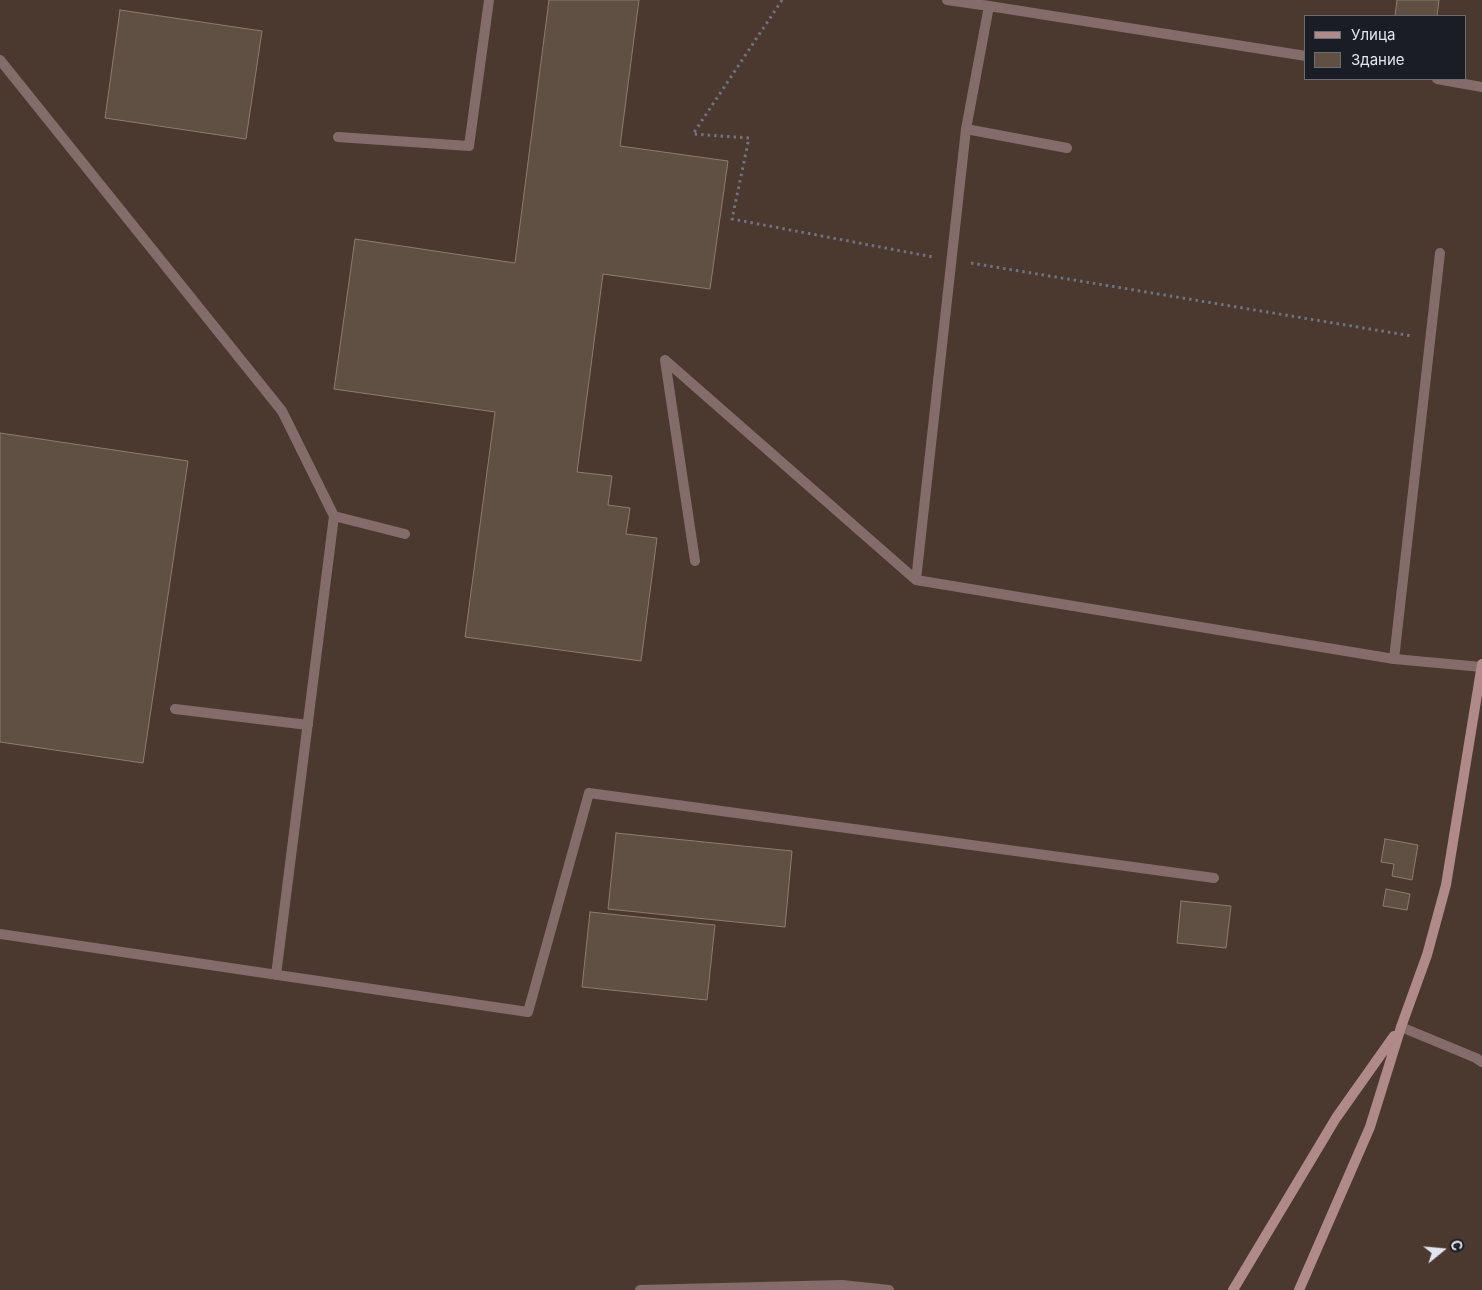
<!DOCTYPE html>
<meta charset="utf-8">
<style>
body{margin:0}
#map{position:relative;width:1482px;height:1290px;overflow:hidden;background:#313445;font-family:Inter,sans-serif}
canvas{display:block}
.legend{position:absolute;left:1304px;top:15px;width:162px;height:65px;box-sizing:border-box;background:#1b1d24;border:1px solid #6b6d76;margin:0;padding:6px 9px;list-style:none;font-size:15px;color:#e2e5f0}
.legend li{display:flex;align-items:center;gap:10px;height:25px}
.legend b{width:25px;border:1px solid #6b6d76}
.north{position:absolute;left:1417px;top:1225px;width:50px;height:50px;-webkit-text-stroke:4px #1b1d24;paint-order:stroke;rotate:73deg;font-size:14px;font-weight:700;line-height:20px;text-align:center;color:#e2e5f0}
.north::after{content:'';display:block;margin:auto;width:18px;height:22px;background:#e2e5f0;clip-path:polygon(50% 0,100% 100%,50% 72%,0 100%)}
</style>
<div id="map">
<canvas width="1482" height="1290"></canvas>
<ul class="legend">
<li><b style="height:6px;background:#b08989"></b>Улица</li>
<li><b style="height:14px;background:#604f43"></b>Здание</li>
</ul>
<div class="north">С</div>
</div>
<script>
const ctx = document.querySelector('canvas').getContext('2d');
ctx.lineJoin = 'round';
function paint(path, color) {
  ctx.fillStyle = color;
  ctx.fill(path, 'evenodd');
}
function poly(rows) {
  const path = new Path2D();
  for (const r of rows) {
    path.moveTo(r[0], r[1]);
    for (let i = 2; i < r.length; i += 2) path.lineTo(r[i], r[i + 1]);
  }
  return path;
}
function strokePath(path, color, width, dash) {
  ctx.strokeStyle = color;
  ctx.lineWidth = width;
  ctx.lineCap = dash ? 'butt' : 'round';
  ctx.setLineDash(dash || []);
  ctx.stroke(path);
}
paint(poly([
 [0,0,1482,0,1482,1290,0,1290],
 [1306,16,1466,16,1466,79,1306,79]
]), '#4b392f');
const building = poly([
 [549,0,639,0,620,146,728,161,710,289,603,274,577,472,612,476,608,505,630,508,626,534,657,538,641,661,465,637,495,412,334,389,355,239,515,263,549,0],
 [1397,0,1439,0,1437,16,1395,16,1397,0],
 [120,10,262,31,246,139,105,118,120,10],
 [0,433,188,461,143,763,0,742,0,433],
 [616,833,792,851,785,927,608,909,616,833],
 [1385,839,1418,845,1412,880,1392,876,1394,864,1381,862,1385,839],
 [1386,889,1410,894,1407,910,1383,906,1386,889],
 [1181,901,1231,906,1226,948,1177,943,1181,901],
 [590,912,715,925,707,1000,582,987,590,912]
]);
paint(building, '#604f43');
strokePath(building, '#8e7b6e', 1);
strokePath(poly([
 [782,0,693,134,749,138,732,219,933,257],
 [971,263,1412,336]
]), '#6f7281', 3, [2.5, 4]);
strokePath(poly([
 [947,0,989,6],
 [0,60,282,411,334,516,276,975],
 [1437,79,1482,87],
 [966,129,989,6,1306,56],
 [338,137,469,146,489,0],
 [334,516,405,534],
 [695,561,665,360,916,580,1394,659,1482,667],
 [916,580,966,129,1067,148],
 [1394,659,1440,253],
 [175,709,308,725],
 [0,934,528,1012,589,793,1214,878],
 [640,1290,842,1285,889,1290]
]), '#846c6b', 10);
strokePath(poly([
 [1401,1027,1476,1058,1482,1062]
]), '#846c6b', 10);
strokePath(poly([
 [1233,1290,1336,1118,1394,1036],
 [1299,1290,1370,1127,1401,1027,1427,955,1446,885,1482,664]
]), '#b08989', 10);
</script>
